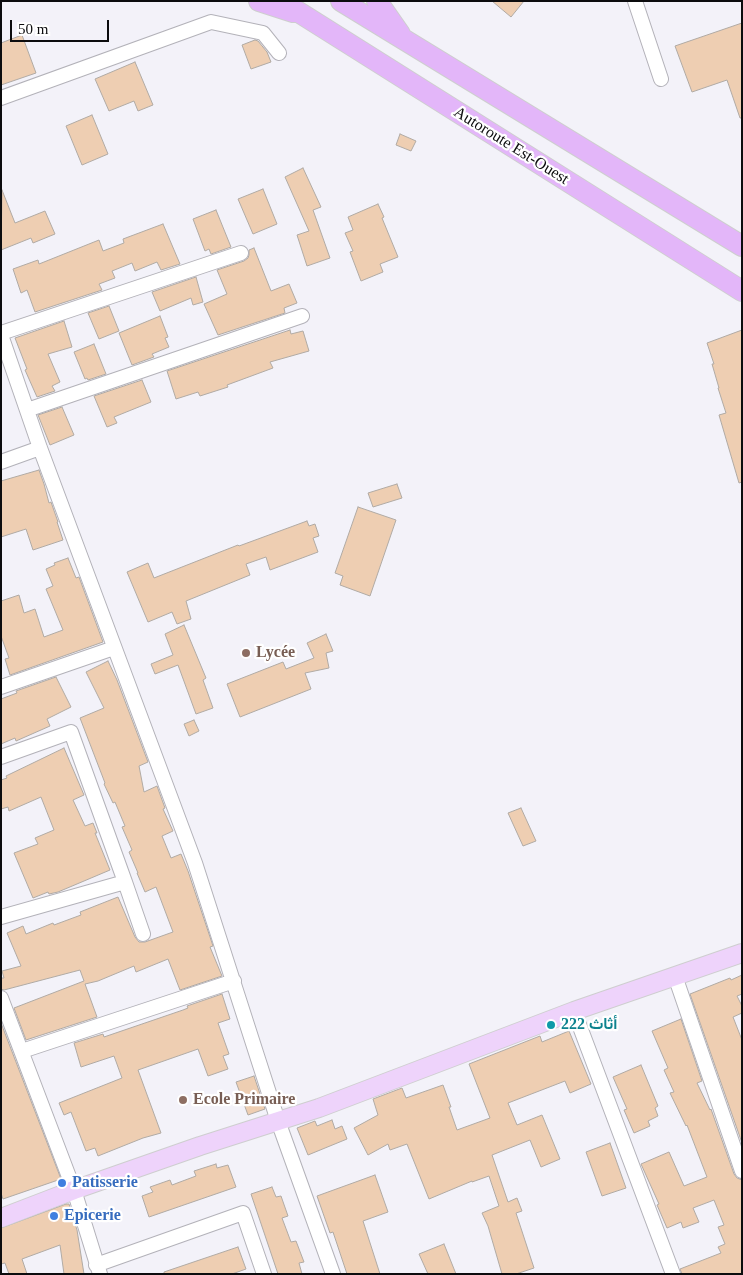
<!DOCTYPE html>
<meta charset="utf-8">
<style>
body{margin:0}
#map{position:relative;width:743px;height:1275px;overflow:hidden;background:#f3f2f9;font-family:"Times New Roman",serif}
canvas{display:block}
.frame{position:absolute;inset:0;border:2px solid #0c0c0e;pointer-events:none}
.scale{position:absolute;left:10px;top:20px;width:99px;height:22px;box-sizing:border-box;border:2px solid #0c0c0e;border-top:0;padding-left:6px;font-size:15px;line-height:18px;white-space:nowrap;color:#0c0c0e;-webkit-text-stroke:4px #fff;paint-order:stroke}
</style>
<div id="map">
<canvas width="743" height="1275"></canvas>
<div class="frame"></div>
<div class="scale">50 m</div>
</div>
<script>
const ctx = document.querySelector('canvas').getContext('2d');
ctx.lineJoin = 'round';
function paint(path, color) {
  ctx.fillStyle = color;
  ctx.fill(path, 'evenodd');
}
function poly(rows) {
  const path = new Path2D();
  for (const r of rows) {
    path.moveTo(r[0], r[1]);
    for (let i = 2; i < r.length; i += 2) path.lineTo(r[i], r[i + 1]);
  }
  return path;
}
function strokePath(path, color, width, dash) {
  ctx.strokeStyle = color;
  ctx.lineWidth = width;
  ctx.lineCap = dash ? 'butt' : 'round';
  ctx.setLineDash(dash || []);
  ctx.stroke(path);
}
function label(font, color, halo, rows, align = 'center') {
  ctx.font = font + ' "Times New Roman",Vazirmatn,serif';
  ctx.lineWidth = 4.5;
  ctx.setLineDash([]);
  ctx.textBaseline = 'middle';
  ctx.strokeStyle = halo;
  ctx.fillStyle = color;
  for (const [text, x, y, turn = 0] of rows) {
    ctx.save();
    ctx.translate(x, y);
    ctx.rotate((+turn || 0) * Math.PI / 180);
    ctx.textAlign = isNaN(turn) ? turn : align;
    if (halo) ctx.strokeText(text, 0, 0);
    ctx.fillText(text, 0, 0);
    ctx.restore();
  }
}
const building = poly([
 [492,1,524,1,511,17,492,1],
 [742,23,742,118,740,118,727,80,692,92,675,46,742,23],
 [22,35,36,73,1,85,1,43,22,35],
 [255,40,258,41,267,52,271,62,251,69,242,45,255,40],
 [135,62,153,105,138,111,134,101,109,111,95,79,135,62],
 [92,115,108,154,82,165,66,126,92,115],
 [400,134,416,141,411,151,396,145,400,134],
 [303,168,321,207,313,210,330,258,307,266,297,235,309,231,285,177,303,168],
 [263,189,277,224,253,234,238,199,263,189],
 [2,190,15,223,45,211,55,234,33,243,31,238,1,250,2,190],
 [378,204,384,217,382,218,398,257,380,264,383,272,361,281,350,252,353,251,345,233,353,230,348,217,378,204],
 [216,210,231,247,211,254,209,249,205,251,193,219,216,210],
 [163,224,180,264,161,270,157,262,135,271,132,263,112,271,115,278,99,284,102,290,35,312,27,290,21,293,13,269,38,260,39,264,99,240,103,251,124,243,123,239,163,224],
 [254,248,271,291,289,284,297,303,284,308,285,313,218,335,204,304,227,294,217,270,244,261,248,258,249,255,249,250,254,248],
 [196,277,203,302,193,305,191,298,160,311,152,292,196,277],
 [109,306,119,331,99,339,88,313,109,306],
 [160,316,168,337,165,338,169,347,152,354,154,357,132,365,119,333,160,316],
 [64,321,72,347,48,354,60,382,52,386,55,391,37,397,25,370,27,369,15,338,64,321],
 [290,330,291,334,303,331,309,351,270,362,273,368,227,385,228,387,200,396,198,392,176,399,167,371,290,330],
 [742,330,742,482,739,483,719,415,726,413,718,388,719,388,712,364,714,364,707,343,742,330],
 [94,344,106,374,88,380,87,378,85,379,74,352,94,344],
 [142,380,151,402,114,417,117,423,107,427,94,396,142,380],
 [62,407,74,435,50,445,38,415,62,407],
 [39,470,44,484,49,503,51,502,58,522,57,522,63,540,33,550,26,529,1,537,1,481,39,470],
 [397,484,402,498,373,507,368,493,397,484],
 [358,507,396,520,370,596,340,585,343,576,335,573,358,507],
 [307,521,309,526,315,524,319,536,313,538,318,552,270,570,266,557,246,564,250,575,186,601,191,619,177,624,172,612,148,622,127,572,148,563,154,578,238,545,239,546,307,521],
 [68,558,76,578,79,577,103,642,10,675,5,659,9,658,1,636,1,601,19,595,24,613,35,609,44,637,63,630,46,589,53,586,46,569,55,565,54,563,68,558],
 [184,625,206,678,203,680,213,708,196,714,178,665,155,674,151,664,173,655,165,634,184,625],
 [326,634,333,651,326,653,329,668,305,673,311,689,240,717,227,684,283,662,286,669,314,658,307,643,326,634],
 [108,661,117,680,148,762,139,766,144,792,157,786,165,808,163,809,173,831,162,836,171,858,181,854,188,871,213,946,210,947,222,976,180,990,168,959,136,972,134,966,98,981,85,984,97,1017,26,1040,14,1008,84,981,80,970,4,990,1,989,1,978,4,978,2,971,21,966,7,933,23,926,26,934,53,923,54,925,81,915,80,912,118,897,135,937,139,942,145,942,173,932,156,887,145,892,137,873,138,873,129,852,132,850,122,827,125,826,115,802,113,803,104,784,105,783,80,718,104,708,86,672,108,661],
 [56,677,71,707,47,719,50,726,16,741,15,738,1,744,1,699,17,693,16,691,56,677],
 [194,720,199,731,189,736,184,724,194,720],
 [64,748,84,795,73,800,85,826,93,823,97,833,95,833,110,870,58,892,49,894,48,892,33,898,14,853,38,844,35,838,54,830,41,797,9,811,8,807,1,809,1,780,7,778,6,776,64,748],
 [521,808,536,841,523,846,508,813,521,808],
 [742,975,742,994,737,996,742,1006,742,1013,733,1017,742,1040,742,1143,690,994,730,978,731,980,742,975],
 [222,994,230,1019,218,1023,229,1054,223,1056,228,1069,208,1076,198,1049,138,1070,161,1133,143,1138,98,1156,95,1148,86,1151,71,1112,64,1115,59,1103,122,1078,114,1056,81,1067,74,1043,103,1034,104,1037,183,1010,188,1008,187,1006,222,994],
 [681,1019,702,1081,697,1083,710,1110,711,1109,734,1174,737,1178,742,1180,742,1274,682,1274,680,1269,721,1253,718,1247,725,1244,718,1227,724,1225,714,1200,693,1208,699,1222,683,1228,681,1222,667,1228,657,1205,659,1204,641,1164,669,1152,684,1186,707,1177,687,1125,686,1126,670,1093,674,1092,664,1070,668,1068,652,1031,681,1019],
 [1,1023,61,1179,3,1199,1,1193,1,1023],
 [569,1031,591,1084,570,1093,565,1081,508,1103,517,1125,542,1115,560,1159,541,1167,530,1140,492,1155,508,1202,517,1198,522,1211,516,1213,534,1268,516,1274,502,1274,488,1226,482,1213,499,1206,489,1176,472,1182,472,1181,429,1199,407,1144,390,1150,388,1144,368,1155,354,1128,378,1115,373,1099,402,1088,406,1098,443,1085,451,1107,449,1107,457,1130,490,1118,469,1064,540,1036,542,1042,569,1031],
 [641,1065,658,1106,655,1108,658,1116,648,1121,650,1126,634,1133,624,1110,627,1109,613,1077,641,1065],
 [254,1076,265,1109,248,1115,236,1082,254,1076],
 [332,1120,335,1129,342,1126,347,1139,308,1155,297,1128,315,1121,317,1126,332,1120],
 [610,1143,626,1188,602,1196,586,1152,610,1143],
 [216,1164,217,1168,228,1165,236,1187,149,1217,142,1196,153,1192,150,1187,170,1180,172,1185,196,1176,194,1171,216,1164],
 [375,1175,388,1212,363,1221,380,1274,347,1274,333,1232,330,1233,317,1196,375,1175],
 [272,1187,276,1197,281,1196,288,1216,282,1218,291,1242,296,1241,304,1262,299,1263,302,1274,278,1274,251,1194,272,1187],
 [66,1204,69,1204,77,1230,84,1274,64,1274,60,1245,22,1259,27,1274,9,1274,5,1263,1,1264,1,1228,66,1204],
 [444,1244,456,1274,428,1274,419,1254,444,1244],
 [238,1247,246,1269,232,1274,164,1274,164,1272,238,1247]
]);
paint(building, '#eeceb2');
strokePath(building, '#b0aaa4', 1);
const minor = poly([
 [635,1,661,79],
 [1,98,211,22,263,33,279,53],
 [1,333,241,253],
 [1,335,40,448,195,863,278,1121,333,1274],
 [27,410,302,316],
 [1,462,40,448],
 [1,687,114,648],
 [1,757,71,732,125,882,1,917],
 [125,882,143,934],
 [675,976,742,1171],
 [1,998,74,1190,100,1274],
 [574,1011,673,1274],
 [22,1051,234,981],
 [96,1265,243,1213,264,1274]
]);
const major = poly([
 [1,1218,74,1190,200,1146,319,1108,574,1011,742,953]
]);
const highway = poly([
 [259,1,293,12],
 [281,1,742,291],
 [341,1,742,246],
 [377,1,400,34]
]);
strokePath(minor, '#b3b2b9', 16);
strokePath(major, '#cececf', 20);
strokePath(highway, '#cececf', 22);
strokePath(minor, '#fff', 14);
strokePath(major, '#eed3fb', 18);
strokePath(highway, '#e3b6f9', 20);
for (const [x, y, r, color] of [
 [246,653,5,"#8d6e63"],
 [551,1025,5,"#0f9aa8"],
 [183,1100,5,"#8d6e63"],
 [62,1183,5,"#3f7fe0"],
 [54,1216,5,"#3f7fe0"]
]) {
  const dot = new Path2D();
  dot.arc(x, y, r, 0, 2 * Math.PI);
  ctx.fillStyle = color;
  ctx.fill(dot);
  strokePath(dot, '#fff', 2);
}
label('16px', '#0c0c0e', '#fff', [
 ["Autoroute Est-Ouest",511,146,32]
]);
label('bold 16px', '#785e54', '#fff', [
 ["Lycée",256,653],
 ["Ecole Primaire",193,1100]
], 'left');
label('bold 16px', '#0d838f', '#fff', [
 ["أثاث 222",561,1025]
], 'left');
label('bold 16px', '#366cbe', '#fff', [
 ["Patisserie",72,1183],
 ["Epicerie",64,1216]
], 'left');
</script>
